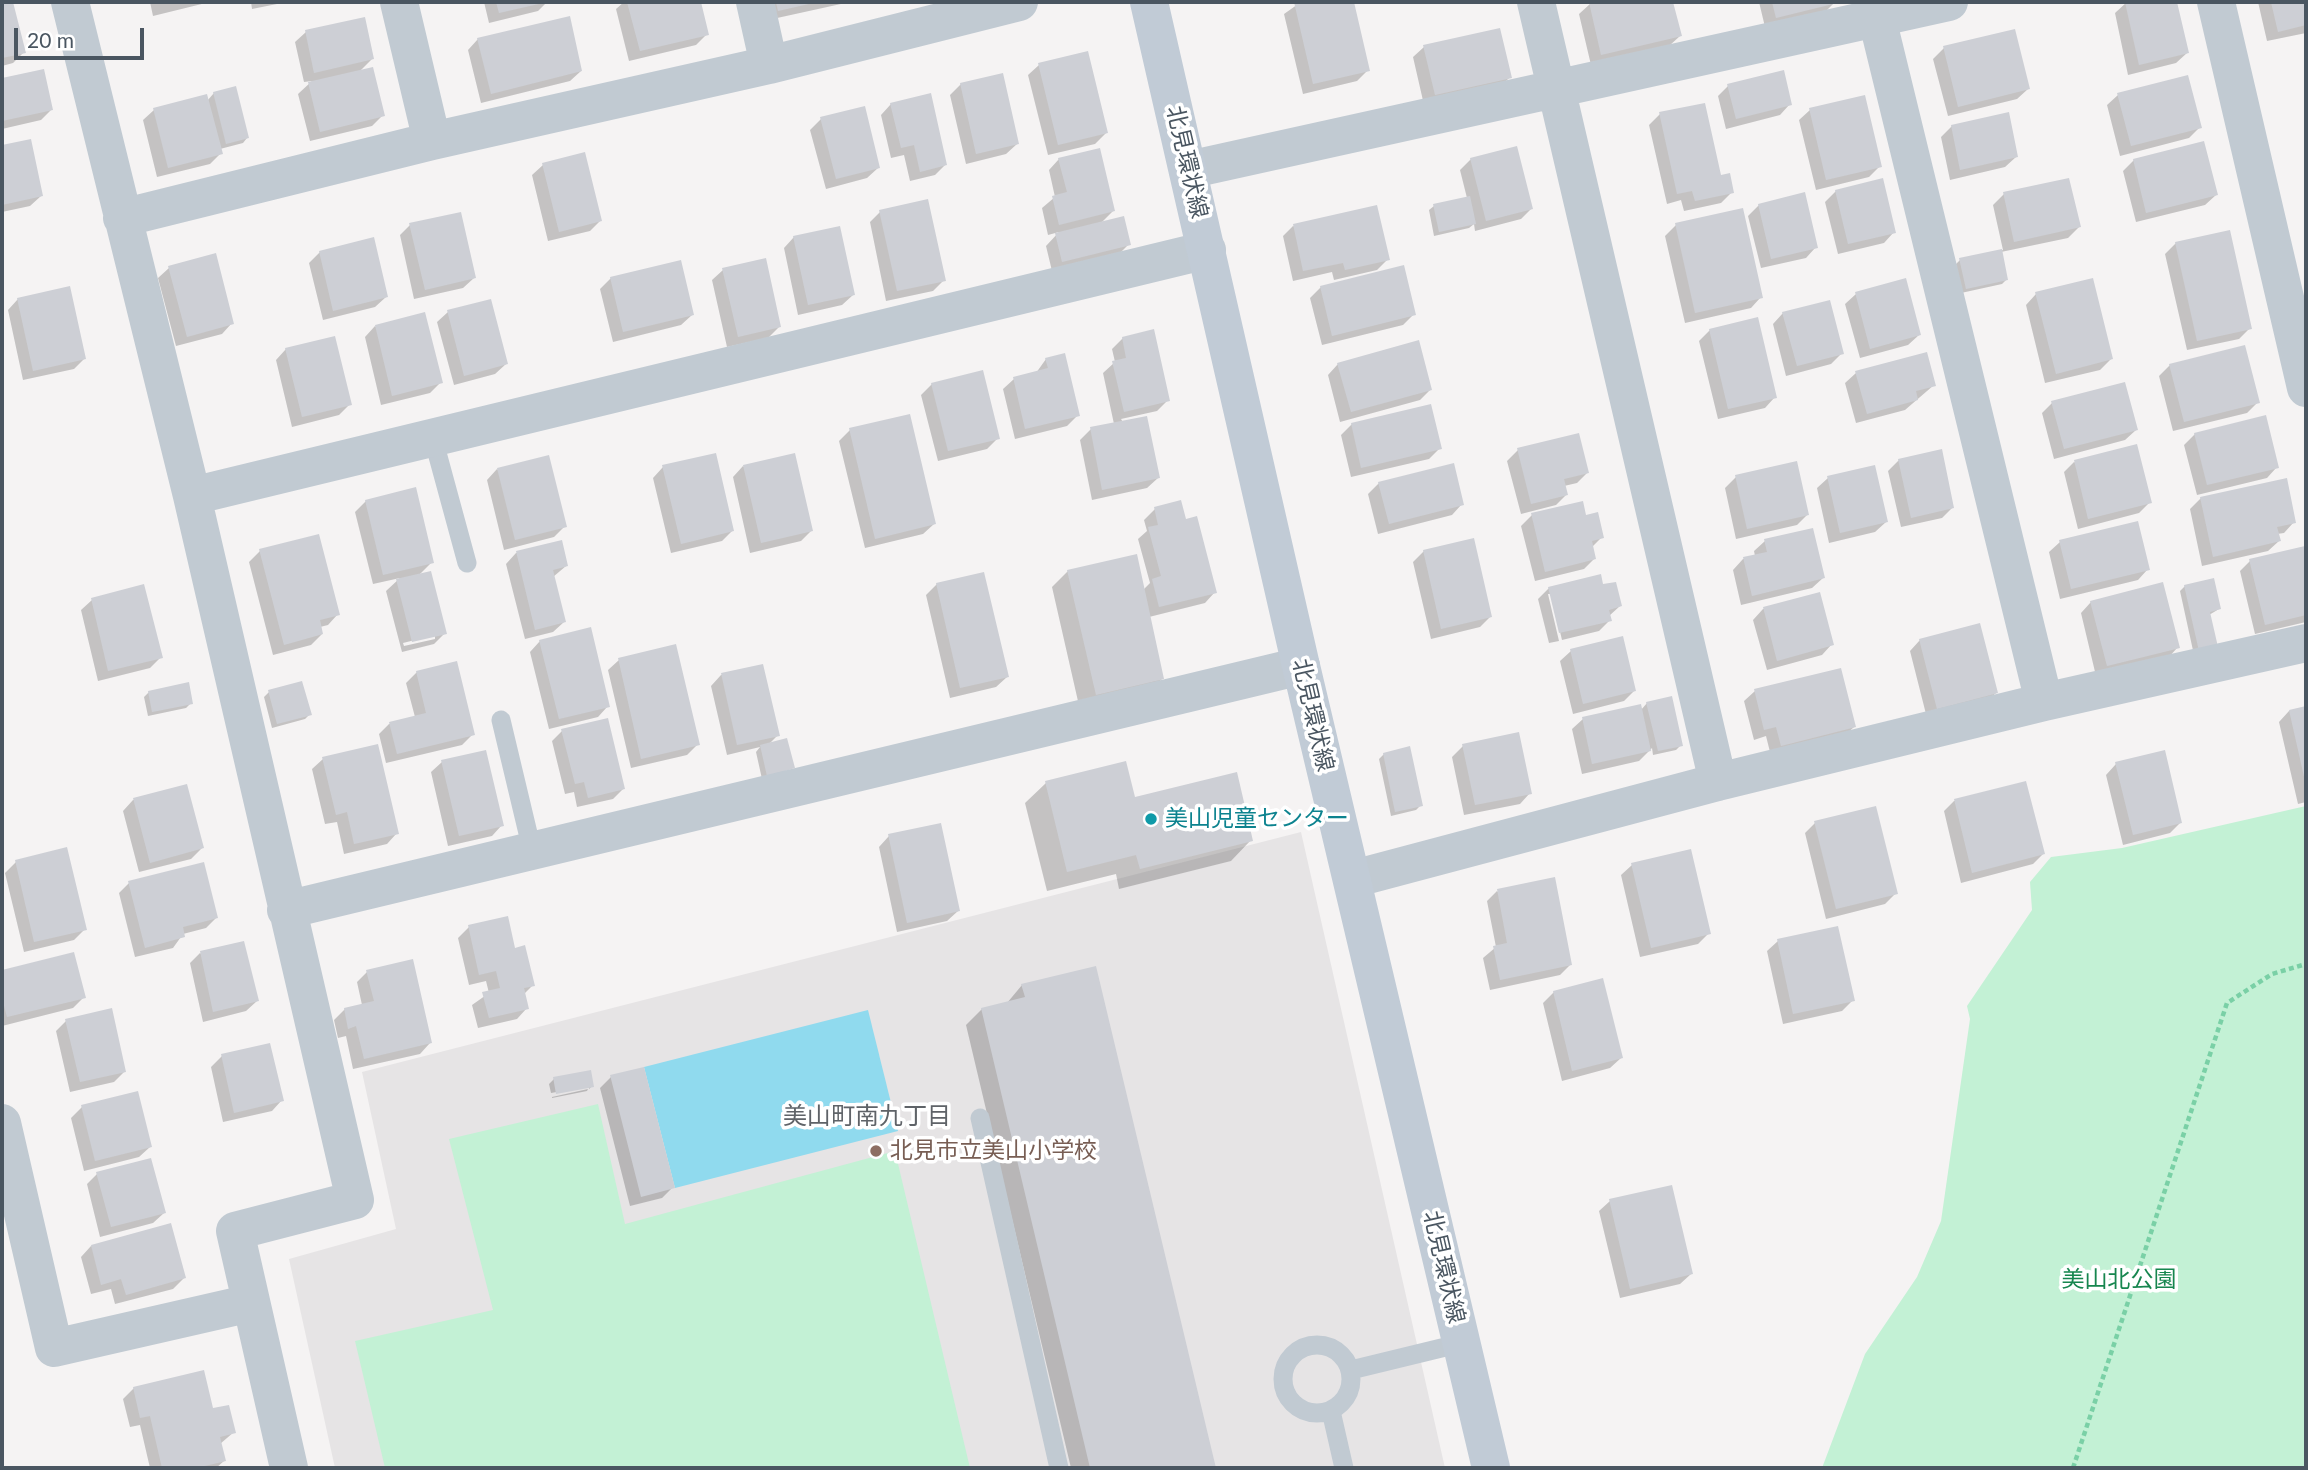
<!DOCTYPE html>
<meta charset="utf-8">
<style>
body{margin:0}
#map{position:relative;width:2308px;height:1470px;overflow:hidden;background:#f5f3f3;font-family:Lato,sans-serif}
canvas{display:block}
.frame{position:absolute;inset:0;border:4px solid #4a5661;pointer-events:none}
.scale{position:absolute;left:14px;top:28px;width:130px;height:32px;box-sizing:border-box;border:4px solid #4a5661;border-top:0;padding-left:9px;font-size:21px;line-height:24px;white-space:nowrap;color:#4a5661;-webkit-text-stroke:5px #fff;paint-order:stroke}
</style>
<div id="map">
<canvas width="2308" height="1470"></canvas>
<div class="frame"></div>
<div class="scale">20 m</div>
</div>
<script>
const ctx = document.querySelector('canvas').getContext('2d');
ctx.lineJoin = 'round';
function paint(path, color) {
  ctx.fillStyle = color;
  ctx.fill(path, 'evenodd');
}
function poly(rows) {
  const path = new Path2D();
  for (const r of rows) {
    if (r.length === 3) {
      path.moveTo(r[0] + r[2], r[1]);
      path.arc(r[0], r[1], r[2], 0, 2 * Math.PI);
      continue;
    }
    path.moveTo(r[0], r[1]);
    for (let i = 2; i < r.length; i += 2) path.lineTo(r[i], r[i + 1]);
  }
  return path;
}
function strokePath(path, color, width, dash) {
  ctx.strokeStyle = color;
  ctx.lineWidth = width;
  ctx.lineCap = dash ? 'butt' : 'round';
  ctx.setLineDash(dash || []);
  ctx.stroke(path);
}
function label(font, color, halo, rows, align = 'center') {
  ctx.font = font + ' Lato,"Noto Sans JP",sans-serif';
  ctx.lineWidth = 7;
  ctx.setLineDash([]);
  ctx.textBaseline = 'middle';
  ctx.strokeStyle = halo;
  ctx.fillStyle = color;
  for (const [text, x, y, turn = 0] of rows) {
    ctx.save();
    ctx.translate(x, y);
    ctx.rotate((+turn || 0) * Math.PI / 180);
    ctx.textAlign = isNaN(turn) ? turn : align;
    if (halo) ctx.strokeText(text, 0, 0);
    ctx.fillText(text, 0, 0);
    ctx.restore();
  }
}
paint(poly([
 [1301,832,1445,1468,335,1468,289,1259,396,1229,362,1072]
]), '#e6e4e5');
paint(poly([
 [2306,806,2306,1468,1822,1468,1865,1354,1917,1277,1941,1221,1970,1019,1967,1006,2032,910,2030,882,2051,857,2122,848],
 [598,1104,625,1224,895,1151,970,1468,385,1468,355,1341,493,1310,449,1139]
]), '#c3f1d5');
paint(poly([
 [868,1010,898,1131,675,1188,644,1067]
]), '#90daee');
paint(poly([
 [150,2,210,2,153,16],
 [251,2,287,2,252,9],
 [484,2,547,2,538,11,489,23],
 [624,2,699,2,707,34,696,45,629,61,616,9],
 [764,2,850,2,768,20],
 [1301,2,1352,2,1368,70,1357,81,1303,94,1284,14],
 [1597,2,1671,2,1680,36,1669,46,1591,65,1579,14,1590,4],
 [1759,2,1835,2,1824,13,1765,27],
 [2127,2,2175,2,2187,53,2176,63,2128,75,2115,13],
 [2258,2,2306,2,2306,33,2267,41],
 [12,3,24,52,13,63,2,66,2,6],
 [306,32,372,59,359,72,383,115,372,126,310,141,298,94,312,81,304,82,295,42],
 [478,39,581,71,570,81,481,103,468,50],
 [1424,47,1510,77,1499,88,1424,105,1413,57],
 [1944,48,2028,89,2017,99,1948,116,1933,59],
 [1039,65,1106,133,1095,144,1048,155,1028,75],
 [42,71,51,110,41,120,2,129,2,80],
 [961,84,1017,144,1006,154,966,164,950,95],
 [1728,86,1790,104,1780,115,1726,129,1718,96],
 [214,93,247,138,243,143,220,149,221,153,210,164,157,177,143,120,154,110,207,101],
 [2118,95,2200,127,2189,138,2120,156,2107,105],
 [891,104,946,164,935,175,910,181,904,155,891,158,881,115],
 [1810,110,1880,166,1869,177,1816,190,1799,120],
 [1660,114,1732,192,1721,203,1684,211,1681,200,1667,204,1649,125],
 [821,119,878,168,867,178,826,189,810,130],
 [1952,126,2016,157,2005,167,1950,180,1941,137],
 [29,141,41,196,30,206,2,212,2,147],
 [1059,159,1113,211,1100,224,1129,244,1118,255,1052,271,1046,246,1059,232,1048,235,1042,208,1055,197,1049,170],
 [1471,159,1531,209,1521,219,1475,231,1474,224,1469,228,1434,236,1429,210,1434,206,1467,198,1460,170],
 [2134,160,2216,195,2205,205,2136,222,2123,171],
 [543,165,600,221,590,231,548,241,532,175],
 [1836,191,1894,232,1884,243,1838,254,1825,202],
 [2004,194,2079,227,2068,238,2001,252,2007,279,2002,284,1961,293,1955,265,1960,260,2003,250,1993,205],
 [1759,205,1816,247,1806,258,1761,268,1748,216],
 [880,212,944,280,933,291,886,301,870,222],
 [410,225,474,278,463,288,414,299,400,235],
 [1676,225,1761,297,1751,308,1685,323,1665,236],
 [1293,226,1388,259,1377,270,1334,280,1332,272,1293,281,1283,236],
 [794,237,853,295,842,305,798,315,784,248],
 [2176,243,2250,328,2239,339,2187,350,2165,254],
 [320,252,386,297,375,307,323,320,309,263],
 [169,268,232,323,222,334,176,346,158,278],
 [723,270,779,327,768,338,727,347,712,280],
 [611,278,692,315,681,325,613,342,600,289],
 [1321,287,1414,314,1403,325,1322,345,1310,298],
 [1856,294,1919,335,1908,345,1860,358,1845,304],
 [2036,294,2111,359,2100,370,2045,383,2026,305],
 [18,299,84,359,74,369,23,380,8,310],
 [448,312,506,364,495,374,454,385,437,322],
 [1783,313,1842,353,1831,364,1786,376,1773,324],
 [375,326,441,382,430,393,381,405,365,337],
 [1710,330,1775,397,1765,408,1718,419,1699,341],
 [1123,338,1168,400,1157,411,1121,419,1158,478,1147,488,1092,500,1080,440,1091,429,1114,424,1103,373,1115,362,1112,349],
 [286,349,350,404,339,415,292,427,276,360],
 [1046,359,1078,415,1067,426,1015,439,1003,389,1014,379,1036,373],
 [1338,364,1430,390,1420,400,1340,422,1328,375],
 [2170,365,2258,402,2247,413,2173,431,2159,376],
 [1856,373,1934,385,1905,410,1856,423,1845,383],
 [932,384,998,438,987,449,938,461,921,395],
 [2052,403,2136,430,2125,440,2054,459,2042,413],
 [1352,424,1440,448,1429,459,1351,477,1341,435],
 [850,430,934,524,923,534,865,548,839,441],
 [2195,434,2277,467,2267,478,2197,495,2184,445],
 [1518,450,1587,473,1577,483,1564,486,1566,495,1556,505,1521,514,1507,461],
 [1899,460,1953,507,1942,518,1901,527,1888,471],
 [2074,462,2150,502,2139,513,2078,529,2064,472],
 [743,466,811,531,801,541,750,553,733,477],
 [663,467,733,530,722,541,671,553,653,478],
 [497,469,565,526,554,537,504,550,487,480],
 [1736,477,1808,514,1797,525,1736,539,1725,488],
 [1828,478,1886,522,1875,532,1829,543,1817,488],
 [1379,483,1462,504,1452,515,1378,534,1368,494],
 [2201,498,2294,522,2284,533,2277,534,2279,541,2268,551,2202,566,2190,509],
 [366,501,432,562,419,575,445,633,434,644,402,652,386,591,400,578,373,584,355,512],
 [435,635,435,639,404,646,403,643],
 [1155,509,1185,521,1215,592,1205,603,1149,617,1162,679,1146,695,1080,710,1052,587,1068,571,1143,590,1150,583,1138,539,1147,531,1144,520],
 [1532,515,1585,517,1602,537,1592,547,1594,559,1584,569,1535,581,1521,526],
 [1765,541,1823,578,1812,588,1741,605,1733,570,1743,559,1755,556,1754,551],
 [560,542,566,566,553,577,564,622,553,632,525,639,506,564,516,553],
 [2060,542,2148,569,2138,580,2060,599,2049,552],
 [2303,548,2306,561,2306,622,2255,634,2240,571,2250,561],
 [260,551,338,614,328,625,320,627,322,634,311,645,273,655,249,562],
 [1424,551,1490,617,1480,627,1431,639,1413,562],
 [937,584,1007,677,996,687,950,698,926,595],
 [1602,586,1620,606,1609,616,1610,620,1599,631,1562,640,1551,594,1548,594,1559,641,1549,643,1538,599,1549,588],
 [2185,586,2219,609,2209,615,2216,646,2194,655,2180,591],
 [1818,594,1832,644,1822,655,1767,670,1753,620,1763,609],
 [92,600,161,657,150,668,98,681,81,610],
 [2091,602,2178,647,2168,658,2096,676,2081,613],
 [1920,640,1996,693,1985,703,1927,718,1910,651],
 [540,641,608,706,598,717,549,729,530,652],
 [1571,651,1634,691,1624,701,1573,714,1560,661],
 [619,660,698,744,687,755,631,768,608,670],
 [762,666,778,735,768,745,793,768,762,779,756,752,760,747,727,755,711,686,721,675],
 [417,672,473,734,462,745,386,763,379,734,389,724,415,717,406,683],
 [1755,691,1854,727,1843,737,1771,756,1766,736,1754,740,1744,701],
 [149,692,191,703,186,708,148,716,144,697],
 [269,692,310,714,305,719,272,728,264,697],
 [1647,703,1681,745,1676,750,1653,755,1652,748,1639,761,1582,774,1572,729,1583,719,1641,710],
 [2306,707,2306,802,2298,804,2279,722,2289,711],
 [562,731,624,788,613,799,577,807,574,792,565,794,552,741],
 [1463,746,1530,793,1520,804,1464,815,1452,757],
 [1384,754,1421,805,1416,810,1391,816,1379,759],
 [323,759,397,833,387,844,344,854,337,822,325,824,312,769],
 [442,762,502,825,492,836,448,846,431,772],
 [2116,764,2180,823,2170,833,2123,845,2106,775],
 [1046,783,1133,799,1251,840,1231,861,1119,889,1116,874,1047,891,1025,803],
 [2025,783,2043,854,2033,864,1961,883,1944,811,1954,801],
 [186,787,202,848,191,859,139,872,123,811,133,800],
 [1815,823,1896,893,1885,904,1826,919,1805,833],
 [889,836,958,911,947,921,897,932,879,847],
 [16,862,85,929,74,940,24,952,5,873],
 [1632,865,1709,933,1698,944,1640,957,1621,875],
 [129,883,216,918,206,928,183,934,173,948,135,957,119,893],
 [1497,891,1570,965,1560,975,1490,990,1483,958,1496,947,1487,901],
 [469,927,514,950,533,985,524,994,527,1008,517,1019,478,1028,472,1005,489,993,486,981,469,985,458,938],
 [1778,941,1853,1000,1842,1011,1783,1024,1767,951],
 [200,953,257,1001,246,1011,203,1022,190,963],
 [73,954,84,997,73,1008,2,1026,2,972],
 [1095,968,1214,1468,1071,1468,966,1025,982,1009,1007,1003,1022,985],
 [367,972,430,1043,420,1054,353,1069,346,1036,338,1038,334,1020,345,1009,362,1005,357,982],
 [1554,992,1621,1058,1610,1068,1562,1081,1543,1003],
 [66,1021,124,1072,114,1082,70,1092,56,1031],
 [222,1056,282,1100,272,1111,223,1122,211,1067],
 [611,1077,673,1187,662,1198,630,1206,600,1088],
 [554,1079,592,1086,589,1089,589,1086,551,1093,549,1084],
 [588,1089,587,1091,552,1098,552,1097],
 [82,1107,150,1147,139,1157,84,1171,71,1118],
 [97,1174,164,1213,153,1223,100,1237,87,1184],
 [1610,1201,1691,1274,1680,1284,1620,1298,1599,1211],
 [91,1246,184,1278,173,1289,115,1304,111,1289,91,1294,81,1257],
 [134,1388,212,1411,234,1432,220,1444,224,1461,216,1468,150,1468,140,1425,130,1427,123,1399]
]), '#0003');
paint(poly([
 [13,2,26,53,2,58,2,4],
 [496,2,543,2,543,3,499,13],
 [627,2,701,2,709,35,640,51],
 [776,2,813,2,813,3,778,11],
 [1294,2,1354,2,1370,71,1313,84],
 [1589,2,1673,2,1682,36,1601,55],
 [1772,2,1837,2,1837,3,1776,18],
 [2125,2,2177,2,2189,53,2139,65],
 [2271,2,2306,2,2306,25,2278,32],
 [570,16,582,71,491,94,477,38],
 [365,17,374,59,314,73,305,30],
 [1500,28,1512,78,1435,95,1423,45],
 [2015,29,2030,89,1958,107,1943,46],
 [1088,51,1108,133,1058,145,1038,63],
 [373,67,385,116,320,132,308,82],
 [44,69,53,110,2,121,2,78],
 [1784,70,1792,105,1736,119,1727,84],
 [1003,73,1019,144,976,154,960,83],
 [2188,75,2202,128,2131,146,2117,93],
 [236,86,249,138,226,144,213,92],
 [931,93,947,165,920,172,914,145,901,148,890,103],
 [207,94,223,154,168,168,153,108],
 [1865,95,1882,167,1826,180,1809,108],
 [1705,103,1721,175,1730,173,1734,193,1695,201,1692,191,1677,194,1659,112],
 [865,106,880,168,836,179,820,117],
 [2009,112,2018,157,1960,170,1951,125],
 [31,139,43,196,2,205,2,145],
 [2204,141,2218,195,2146,213,2133,159],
 [1517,146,1533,209,1486,221,1470,158],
 [1100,148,1115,211,1059,225,1052,196,1067,192,1058,158],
 [585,152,602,221,559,232,542,163],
 [1883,178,1896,233,1848,244,1835,190],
 [2069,178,2081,227,2014,242,2003,192],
 [1805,192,1818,248,1771,259,1758,204],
 [1470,196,1476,224,1439,232,1433,204],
 [928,199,946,281,897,291,879,210],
 [1377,205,1390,260,1345,270,1343,263,1303,271,1293,224],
 [1743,208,1763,298,1695,313,1675,223],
 [461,212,476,278,425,290,409,223],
 [1124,216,1131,245,1062,262,1055,233],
 [840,226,855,295,808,305,793,236],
 [2230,230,2252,329,2197,341,2175,242],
 [374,237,388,297,333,311,319,251],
 [2002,249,2008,280,1966,289,1959,258],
 [216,253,234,324,187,337,168,266],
 [766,258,781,327,738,337,722,268],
 [681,260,694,315,623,332,610,277],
 [1404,265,1416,315,1332,336,1320,286],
 [1906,278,1921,335,1870,349,1855,292],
 [2093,278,2113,359,2056,374,2035,292],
 [70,286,86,359,33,371,17,298],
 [491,299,508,364,464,376,447,310],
 [1830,300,1844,354,1797,366,1782,312],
 [425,312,443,383,392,396,375,325],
 [1758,317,1777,398,1728,409,1709,329],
 [1154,329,1170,401,1124,412,1112,361,1126,358,1122,337],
 [335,336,352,405,302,417,285,348],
 [1419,340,1432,390,1351,412,1337,363],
 [2245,345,2260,403,2184,422,2169,364],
 [1927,352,1936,386,1916,391,1918,400,1867,414,1855,371],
 [1065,353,1080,416,1025,429,1013,377,1048,368,1045,358],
 [983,370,1000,439,948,451,931,383],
 [2125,382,2138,430,2064,449,2051,401],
 [1431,404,1442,449,1361,468,1351,423],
 [910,414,936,524,875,539,849,428],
 [2266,415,2279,468,2207,485,2194,433],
 [1147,416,1160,478,1102,490,1090,427],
 [1579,433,1589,473,1564,479,1568,495,1531,504,1517,448],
 [2137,444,2152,503,2088,519,2074,460],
 [1942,449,1954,508,1911,518,1898,459],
 [716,453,734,531,681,544,662,465],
 [795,453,813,531,761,543,743,465],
 [549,455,567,527,515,540,497,468],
 [1797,461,1809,515,1747,529,1735,475],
 [1454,463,1464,505,1389,524,1378,482],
 [1875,465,1888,522,1840,533,1827,476],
 [2287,478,2296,523,2277,527,2281,541,2213,557,2200,497],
 [416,487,434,563,383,575,365,500],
 [1181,500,1186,519,1197,516,1217,593,1159,607,1152,579,1161,576,1148,527,1158,525,1154,507],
 [1583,501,1586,515,1598,512,1604,538,1592,541,1596,559,1545,572,1531,513],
 [2138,521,2150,570,2071,589,2059,540],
 [1813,528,1825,578,1752,596,1743,557,1767,552,1764,539],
 [319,534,340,615,320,620,323,634,284,645,259,549],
 [1474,538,1492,617,1441,629,1423,550],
 [562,540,568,566,553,570,566,622,535,630,516,551],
 [2305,546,2306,615,2265,625,2249,559],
 [1137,554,1164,679,1096,695,1067,570],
 [431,571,447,634,412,642,396,579],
 [984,572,1009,677,960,688,936,583],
 [1601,574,1603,584,1616,582,1622,606,1609,610,1612,621,1559,633,1548,587],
 [2214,578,2221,609,2210,612,2218,647,2199,651,2184,585],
 [2163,582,2180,648,2107,666,2090,601],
 [144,584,163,658,108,671,91,598],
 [1820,592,1834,645,1777,661,1763,607],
 [1980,623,1998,693,1937,709,1919,639],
 [591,627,610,707,559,719,539,640],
 [1623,636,1636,691,1583,704,1570,649],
 [676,644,700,745,641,759,618,658],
 [457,661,475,735,397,754,389,722,426,713,416,671],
 [763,664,780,736,737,745,721,673],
 [1841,668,1856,727,1781,746,1776,727,1764,730,1754,689],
 [302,681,312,715,277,724,268,690],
 [189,682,193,704,152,712,148,691],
 [1672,696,1683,746,1658,751,1646,702],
 [1641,704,1651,751,1592,764,1582,717],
 [2306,706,2306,781,2305,781,2289,710],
 [608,718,625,789,588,798,584,782,575,784,561,729],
 [1519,732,1532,794,1475,805,1462,744],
 [787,738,795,768,767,776,760,745],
 [378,744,399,834,354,844,347,812,336,815,322,757],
 [1410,746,1423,806,1395,812,1383,753],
 [486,750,504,826,459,836,441,760],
 [2165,750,2182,823,2133,835,2115,762],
 [1126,761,1135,797,1237,772,1253,841,1140,869,1136,855,1067,872,1045,781],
 [2026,781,2045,854,1972,873,1954,799],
 [187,784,204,848,150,863,133,798],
 [1876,806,1898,894,1836,909,1814,821],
 [941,823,960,911,907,923,888,834],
 [67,847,87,930,34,942,15,860],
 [1691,849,1711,934,1651,948,1631,863],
 [204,862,218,918,183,927,185,937,145,948,128,881],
 [1555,877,1572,965,1500,980,1493,946,1507,943,1497,889],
 [508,916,515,948,525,945,535,986,524,988,529,1009,489,1018,482,992,500,988,496,971,479,975,468,925],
 [1838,926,1855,1001,1793,1014,1777,939],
 [244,941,259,1001,213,1012,200,951],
 [74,952,86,998,7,1017,2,998,2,970],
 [413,959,432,1043,364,1059,356,1026,348,1029,344,1008,374,1001,366,970],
 [1096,966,1216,1468,1090,1468,981,1008,1025,997,1021,984],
 [1603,978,1623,1058,1572,1071,1553,991],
 [112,1008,126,1072,80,1082,65,1019],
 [270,1043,284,1101,234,1113,221,1054],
 [644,1067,675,1188,641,1197,610,1075],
 [591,1070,594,1087,556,1094,553,1077],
 [138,1091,152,1147,95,1161,81,1105],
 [151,1158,166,1213,111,1227,96,1172],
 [1672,1185,1693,1274,1630,1289,1609,1199],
 [171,1223,186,1278,126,1295,121,1279,101,1285,91,1245],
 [204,1370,213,1408,229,1405,236,1433,220,1437,226,1461,196,1468,162,1468,150,1416,140,1418,133,1387]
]), '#cdcfd5');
strokePath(poly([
 [2073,1468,2227,1003,2272,974,2306,964]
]), '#7ad0a6', 4.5, [5, 3.5]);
strokePath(poly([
 [433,438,467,563],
 [501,720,532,850],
 [980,1118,1059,1468],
 [1317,1379,34],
 [1351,1370,1462,1343],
 [1331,1411,1344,1468]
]), '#c1cad2', 19);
strokePath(poly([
 [70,2,192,496,355,1200,235,1231,289,1468],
 [399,2,432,141],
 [755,2,769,65],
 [1536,2,1718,782],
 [1873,2,2044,702],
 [2216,2,2306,388],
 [1188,170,1949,2],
 [122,218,432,141,769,65,1019,2],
 [192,496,1207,250],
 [1353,879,1718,782,2044,702,2306,643],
 [286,910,1301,666],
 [2,1123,54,1348,251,1303]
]), '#c1cad2', 38);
strokePath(poly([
 [1149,2,1301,666,1491,1468]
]), '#c1cbd6', 38);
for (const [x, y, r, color] of [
 [1151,819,7,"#0f9aa8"],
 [876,1151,7,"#8d6e63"]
]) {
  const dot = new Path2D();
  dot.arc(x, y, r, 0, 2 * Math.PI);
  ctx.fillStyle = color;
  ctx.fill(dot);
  strokePath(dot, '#fff', 2.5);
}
label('23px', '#4a5661', '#fff', [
 ["北見環状線",1187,162,77],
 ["北見環状線",1313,715,77],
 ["北見環状線",1444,1267,77]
]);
label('23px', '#0d838f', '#fff', [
 ["美山児童センター",1165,819]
], 'left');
label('23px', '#785e54', '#fff', [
 ["北見市立美山小学校",890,1151]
], 'left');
label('23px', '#17864f', '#fff', [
 ["美山北公園",2119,1280]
]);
label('24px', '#5f6368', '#fff', [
 ["美山町南九丁目",867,1116]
]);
</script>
